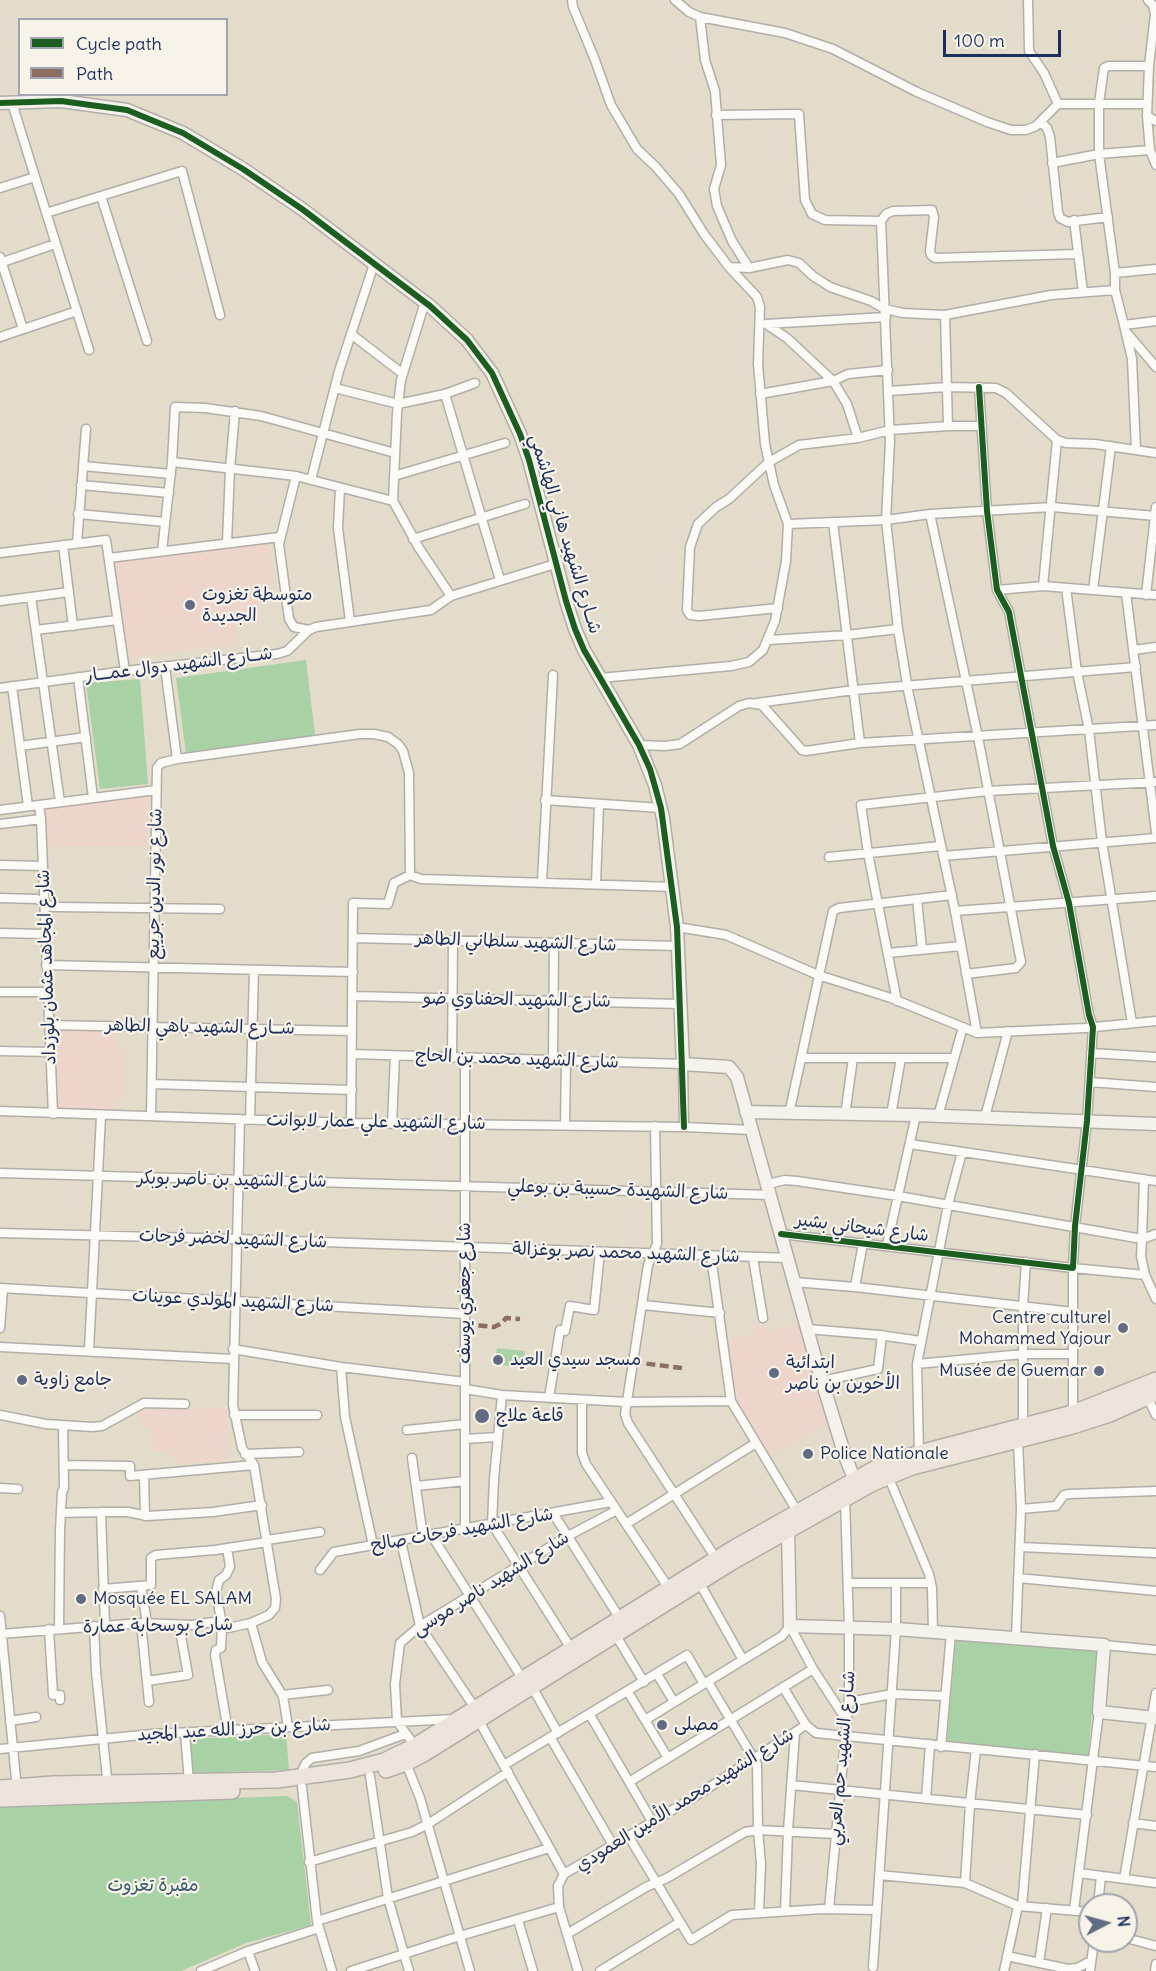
<!DOCTYPE html>
<meta charset="utf-8">
<style>
body{margin:0}
#map{position:relative;width:1156px;height:1971px;overflow:hidden;background:#e4dcca;font-family:Delius,sans-serif}
canvas{display:block}
.legend{position:absolute;left:18px;top:18px;width:210px;height:78px;box-sizing:border-box;background:#f7f3e8;border:2px solid #9fa5b1;margin:0;padding:8px 10px;list-style:none;font-size:18px;color:#1b2f5e}
.legend li{display:flex;align-items:center;gap:12px;height:30px}
.legend b{width:30px;border:2px solid #9fa5b1}
.north{position:absolute;left:1078px;top:1893px;width:60px;height:60px;box-sizing:border-box;background:#f7f3e8;border:2px solid #9fa5b1;border-radius:50%;rotate:84deg;font-size:16px;font-weight:700;line-height:24px;text-align:center;color:#1b2f5e}
.north::after{content:'';display:block;margin:auto;width:21px;height:27px;background:#616c84;clip-path:polygon(50% 0,100% 100%,50% 72%,0 100%)}
.scale{position:absolute;left:943px;top:30px;width:118px;height:27px;box-sizing:border-box;border:3px solid #1b2f5e;border-top:0;padding-left:8px;font-size:18px;line-height:21px;white-space:nowrap;color:#1b2f5e;-webkit-text-stroke:4px #f7f3e8;paint-order:stroke}
</style>
<div id="map">
<canvas width="1156" height="1971"></canvas>
<ul class="legend">
<li><b style="height:8px;background:#1b5e20"></b>Cycle path</li>
<li><b style="height:8px;background:#8d6e63"></b>Path</li>
</ul>
<div class="north">N</div>
<div class="scale">100 m</div>
</div>
<script>
const ctx = document.querySelector('canvas').getContext('2d');
ctx.lineJoin = 'round';
function paint(path, color) {
  ctx.fillStyle = color;
  ctx.fill(path, 'evenodd');
}
function poly(rows) {
  const path = new Path2D();
  for (const r of rows) {
    path.moveTo(r[0], r[1]);
    for (let i = 2; i < r.length; i += 2) path.lineTo(r[i], r[i + 1]);
  }
  return path;
}
function strokePath(path, color, width, dash) {
  ctx.strokeStyle = color;
  ctx.lineWidth = width;
  ctx.lineCap = dash ? 'butt' : 'round';
  ctx.setLineDash(dash || []);
  ctx.stroke(path);
}
function label(font, color, halo, rows, align = 'center') {
  ctx.font = font + ' Delius,"Playpen Sans Arabic",sans-serif';
  ctx.lineWidth = 4.5;
  ctx.setLineDash([]);
  ctx.textBaseline = 'middle';
  ctx.strokeStyle = halo;
  ctx.fillStyle = color;
  for (const [text, x, y, turn = 0] of rows) {
    ctx.save();
    ctx.translate(x, y);
    ctx.rotate((+turn || 0) * Math.PI / 180);
    ctx.textAlign = isNaN(turn) ? turn : align;
    if (halo) ctx.strokeText(text, 0, 0);
    ctx.fillText(text, 0, 0);
    ctx.restore();
  }
}
paint(poly([
 [268,544,274,584,256,587,261,622,236,626,238,644,128,658,115,563],
 [148,796,146,846,46,847,45,807],
 [55,1030,116,1030,116,1049,125,1049,123,1099,115,1099,115,1111,59,1110],
 [763,1321,765,1332,801,1323,829,1423,770,1457,738,1405,728,1340,754,1334,752,1324],
 [140,1407,228,1408,227,1460,177,1464,176,1459,171,1458,170,1451,150,1450,152,1428,139,1425]
]), '#eed5cb');
paint(poly([
 [306,660,315,735,186,753,176,678],
 [140,679,148,784,100,789,86,683],
 [497,1348,525,1351,523,1368,494,1364],
 [956,1638,1098,1650,1088,1756,947,1743],
 [286,1734,289,1770,192,1773,188,1739],
 [287,1796,297,1802,311,1925,246,1943,181,1971,0,1971,0,1806]
]), '#a9d1a6');
const street = poly([
 [572,0,573,7,595,60,611,105,637,149,656,167,679,194,704,234,729,267,749,268,788,260,799,263,813,276,830,287,871,301,885,309,903,313,923,314,945,315,1051,295,1115,290],
 [675,0,689,12,700,17,785,33,833,49,917,92,987,122,1011,130,1026,130,1036,126,1058,104,1147,104],
 [1028,0,1029,51,1044,73,1058,104],
 [1148,0,1153,5,1155,14,1149,66,1147,116,1156,121],
 [700,17,705,60,715,91,721,165,714,189,717,206,732,241,749,268],
 [1149,66,1108,66,1104,68,1099,103,1099,154,1115,273,1115,290,1124,325,1156,321],
 [12,103,89,350],
 [716,115,799,114,805,200,812,214,825,220,881,221,890,441,886,520,898,629,908,690,955,911,977,1033],
 [1147,116,1150,150,1156,165],
 [1041,122,1047,128,1050,137,1058,212,1060,218,1068,222,1108,217],
 [1052,163,1099,154,1150,150],
 [0,188,35,177],
 [101,196,147,341],
 [46,213,182,171,220,315],
 [1074,220,1083,292],
 [881,221,886,214,893,211,932,210,934,217,930,251,931,255,935,258,1078,254],
 [0,257,23,329],
 [0,263,55,244],
 [1115,273,1156,269],
 [425,302,401,380,397,413,393,501,419,548,451,596],
 [945,315,948,426],
 [766,324,787,338,833,381,847,404,858,438],
 [766,324,886,317],
 [1124,325,1132,359,1136,450],
 [1127,333,1156,367],
 [351,334,403,374],
 [0,337,77,311],
 [335,388,398,404,445,394,475,383],
 [889,391,947,387,996,388,1006,393,1057,440,1066,443,1095,444,1156,453],
 [445,394,500,580],
 [760,394,833,381,848,374,888,370],
 [172,462,296,476,393,501],
 [83,466,171,474],
 [296,476,279,544,289,619,294,627,309,630],
 [394,476,505,443],
 [311,480,339,371,374,264],
 [81,485,169,493],
 [340,488,338,528,350,621],
 [78,514,165,522],
 [930,514,978,737,1021,962,1016,968,966,974],
 [833,522,860,743],
 [788,524,886,520,930,514,1052,507,1156,516],
 [413,539,525,504],
 [77,543,86,429],
 [227,543,230,469,235,411],
 [63,545,73,626],
 [162,551,172,462,175,407,205,408,261,416,395,453],
 [0,553,106,540,125,671],
 [109,558,280,537],
 [1043,586,1057,440],
 [1066,588,1077,672,1089,730,1102,842,1132,1023],
 [997,590,1043,586,1156,595],
 [1093,590,1111,446],
 [1126,593,1156,832],
 [1146,595,1156,507],
 [31,597,60,802],
 [0,601,69,592],
 [778,608,699,616,690,615,687,610,690,547,698,524,716,507,729,499,769,462,799,445,858,438,890,430,948,426,982,426],
 [36,630,117,620],
 [769,640,847,635,898,629],
 [1134,650,1156,647],
 [78,677,93,798],
 [600,678,731,666,749,662,763,650,775,621,786,561,788,524,774,485,765,444,758,364,760,307,757,297,729,267],
 [12,686,28,806],
 [0,688,125,671,277,654,287,651,309,630,316,627,431,610,451,596,555,564],
 [757,703,854,690,1136,667],
 [639,745,665,746,680,744,739,706,749,703,762,705,802,750,806,751,860,743,1156,725],
 [20,746,86,737],
 [177,759,360,734,374,734,388,737,398,744,403,751,409,773,410,875],
 [545,800,661,808],
 [39,805,41,819,53,1114],
 [0,810,156,790],
 [0,824,41,819],
 [943,856,1156,838],
 [829,857,941,846],
 [0,865,43,866],
 [410,875,421,879,673,887],
 [542,882,553,675],
 [596,884,599,804],
 [0,898,37,899,52,907,58,907,220,909],
 [917,899,922,949],
 [955,911,1156,896],
 [677,927,726,935,818,975,891,998,977,1033,1085,1028,1156,1021],
 [0,933,45,934],
 [353,938,678,946],
 [888,953,961,946],
 [46,965,353,972],
 [0,992,47,992],
 [353,996,680,1004],
 [897,1001,868,853,861,805,988,791,1156,782],
 [48,1025,352,1031],
 [0,1051,49,1052],
 [1091,1053,1156,1057],
 [352,1054,683,1064,684,1127],
 [452,1058,453,940],
 [801,1058,954,1058],
 [553,1059,554,943],
 [1090,1082,1156,1087],
 [152,1084,352,1090],
 [0,1111,351,1123,684,1127,752,1130],
 [789,1114,833,911,839,908,952,895],
 [845,1115,853,1058],
 [891,1115,901,1058],
 [151,1116,157,768,161,763,177,759,165,667],
 [938,1116,963,1027],
 [985,1117,1008,1031],
 [250,1119,254,970],
 [351,1123,353,903,388,904,394,883,410,875],
 [392,1124,395,1056],
 [565,1125,566,1060],
 [655,1126,657,1244,648,1265,625,1414,628,1423,717,1560],
 [910,1144,1156,1181],
 [0,1173,771,1195],
 [768,1184,785,1180,797,1181,898,1196,1142,1239,1144,1179],
 [0,1233,236,1239,788,1258],
 [781,1234,1073,1268,1075,1226,1087,1121,1093,1027,1089,1015,1069,903,1053,846,1009,612,997,590,987,511,979,387],
 [1156,1234,1142,1239,1141,1256,1145,1275,1156,1299],
 [887,1245,916,1115],
 [711,1256,731,1401,797,1511],
 [753,1258,763,1318],
 [794,1282,855,1287,1073,1312],
 [855,1287,863,1243],
 [0,1288,466,1314],
 [643,1305,720,1313],
 [0,1328,3,1289],
 [807,1329,879,1335,921,1341],
 [0,1347,233,1359],
 [233,1349,341,1367,465,1382],
 [89,1350,101,1116],
 [917,1364,1023,1354,1073,1354],
 [341,1367,345,1417,373,1545],
 [822,1381,878,1369,882,1335],
 [465,1389,502,1395,626,1402,731,1401],
 [502,1395,494,1479,492,1524,572,1650],
 [1147,1396,1156,1415],
 [549,1398,560,1330,565,1331,570,1306,594,1310,600,1252],
 [582,1400,582,1453,586,1464,668,1587],
 [1073,1413,1073,1268,1145,1275],
 [0,1415,46,1424,92,1427,102,1426,144,1403,185,1404],
 [234,1415,317,1415],
 [1023,1426,1023,1306,1026,1262],
 [407,1430,465,1424],
 [465,1439,497,1437],
 [919,1453,917,1364,948,1205,962,1152],
 [245,1454,299,1452],
 [412,1458,423,1537],
 [64,1465,130,1466,130,1476,254,1465],
 [144,1475,145,1516],
 [888,1476,929,1574,932,1588,933,1632],
 [416,1486,465,1481],
 [0,1488,18,1489],
 [1021,1509,1056,1506,1064,1495,1069,1494,1156,1491],
 [101,1512,105,1625],
 [61,1513,101,1512,128,1512,147,1516,213,1512,262,1505],
 [553,1513,619,1617],
 [626,1524,756,1443],
 [465,1528,465,1058],
 [432,1536,522,1678],
 [267,1540,320,1532],
 [401,1541,420,1626,475,1708],
 [1020,1547,1156,1553],
 [227,1548,230,1567,226,1575,219,1580,216,1592,222,1625,221,1648,216,1650,215,1655,228,1731],
 [320,1570,334,1552,611,1502],
 [1018,1578,1156,1591],
 [699,1582,743,1660],
 [848,1583,931,1583],
 [141,1586,147,1623],
 [103,1589,151,1585,151,1558,156,1555,215,1550,267,1542],
 [0,1616,17,1789],
 [141,1623,149,1702],
 [251,1623,262,1662,283,1696,288,1727],
 [94,1626,96,1672,108,1787],
 [59,1628,60,1530,62,1492,64,1488,63,1426],
 [49,1629,53,1695,60,1695,60,1700],
 [0,1634,141,1623,192,1625,213,1622,228,1628,251,1623,269,1615,275,1608,276,1599,254,1465,242,1448,233,1405,240,1119],
 [615,1634,644,1682],
 [1016,1637,1021,1509,1018,1441],
 [1104,1645,1156,1650],
 [657,1674,674,1702],
 [147,1681,188,1675,179,1625],
 [708,1682,757,1764,758,1830,761,1864,759,1913],
 [531,1685,558,1733],
 [783,1687,806,1725,816,1733,1156,1767],
 [628,1692,668,1758],
 [282,1695,328,1690],
 [849,1702,892,1694,945,1696],
 [590,1715,653,1823],
 [478,1719,564,1874,558,1886,559,1907,578,1971],
 [645,1720,782,1636,790,1626,813,1669,847,1721],
 [10,1721,36,1717],
 [185,1733,189,1782],
 [550,1737,613,1845],
 [415,1746,397,1721,395,1684,400,1643,420,1626,568,1536,617,1510],
 [941,1747,951,1633],
 [0,1749,152,1734,456,1719],
 [406,1763,420,1798,470,1971],
 [504,1765,687,1655,704,1684],
 [370,1776,388,1898,409,1971],
 [303,1777,303,1769,306,1763,312,1758,359,1751,405,1734],
 [629,1782,813,1669],
 [791,1785,1087,1815],
 [302,1787,317,1921,332,1971],
 [926,1799,930,1744],
 [1133,1823,1156,1826],
 [629,1837,691,1940,732,1915,822,1909,877,1910],
 [309,1862,412,1832,428,1824,508,1772],
 [1079,1873,1156,1883],
 [564,1874,691,1799,806,1725],
 [879,1875,965,1883,1018,1906,1090,1912],
 [1124,1879,1156,1693],
 [965,1883,970,1804,976,1749],
 [1098,1905,1101,1876],
 [1022,1906,1035,1754],
 [829,1909,849,1697,849,1627,845,1499],
 [1074,1910,1099,1712],
 [785,1911,788,1831,795,1733],
 [518,1920,533,1971],
 [317,1921,549,1848],
 [567,1934,646,1887,667,1878,745,1832,758,1830,835,1834],
 [1126,1938,1156,1946],
 [248,1951,255,1971],
 [1007,1956,1068,1969,1077,1968,1091,1961],
 [1039,1963,1047,1908],
 [873,1967,896,1629,896,1583],
 [201,1971,248,1951,319,1928],
 [351,1971,460,1936,559,1907],
 [600,1971,680,1922],
 [1004,1971,1018,1906],
 [1090,1971,1094,1941],
 [1155,1971,1156,1964]
]);
const secondary = poly([
 [0,103,61,101,127,110,183,133,243,169,302,209,430,306,467,340,492,373,520,434,529,460,566,601,575,629,584,650,639,745,655,785,663,818,677,927,683,1064,729,1067,737,1077,818,1368,845,1456,858,1488],
 [746,1112,916,1115,1156,1124],
 [788,1529,790,1626,896,1629,1104,1645,1099,1712,1156,1718]
]);
const highway = poly([
 [386,1770,406,1763,425,1753,732,1562,873,1483,912,1467,1069,1427,1110,1414,1156,1393],
 [0,1788,53,1784,277,1780,350,1770,384,1761,415,1746,734,1548,876,1468,919,1453,1073,1413,1156,1380],
 [0,1799,232,1791]
]);
strokePath(street, '#b1aea7', 11);
strokePath(secondary, '#b1aea7', 15);
strokePath(highway, '#b1aea7', 18);
strokePath(street, '#fbfaf7', 8);
strokePath(secondary, '#f5f1ec', 12);
strokePath(highway, '#ece4db', 15);
strokePath(poly([
 [465,1324,494,1327,502,1323,506,1318,520,1319],
 [633,1362,682,1368]
]), '#8d6e63', 4.5, [9, 4.5]);
strokePath(poly([
 [0,103,61,101,127,110,183,133,243,169,302,209,430,306,467,340,492,373,520,434,529,460,566,601,575,629,584,650,639,745,650,769,661,808,677,927,684,1127],
 [781,1234,1073,1268,1075,1226,1087,1121,1093,1027,1089,1015,1069,903,1053,846,1009,612,997,590,987,511,979,387]
]), '#1b5e20', 6);
for (const [x, y, r, color] of [
 [190,605,6,"#616c84"],
 [1123,1328,6,"#616c84"],
 [498,1360,6,"#616c84"],
 [1099,1371,6,"#616c84"],
 [774,1373,6,"#616c84"],
 [22,1380,6,"#616c84"],
 [482,1416,8,"#616c84"],
 [808,1454,6,"#616c84"],
 [81,1599,6,"#616c84"],
 [662,1725,6,"#616c84"]
]) {
  const dot = new Path2D();
  dot.arc(x, y, r, 0, 2 * Math.PI);
  ctx.fillStyle = color;
  ctx.fill(dot);
  strokePath(dot, '#f7f3e8', 2);
}
label('18px', '#1b2f5e', '#f7f3e8', [
 ["شــارع الشهيد هاني الهاشمي",565,534,73],
 ["شــارع الشهيد دوال عمـــار",179,665,-7],
 ["شارع نور الدين جريبع",155,884,-89],
 ["شارع الشهيد سلطاني الطاهر",516,942,2],
 ["شارع المجاهد عثمان بلوزداد",47,967,-92],
 ["شارع الشهيد الحفناوي ضو",517,1000,1],
 ["شــارع الشهيد باهي الطاهر",200,1027,1],
 ["شارع الشهيد محمد بن الحاج",517,1059,2],
 ["شارع الشهيد علي عمار لابوانت",376,1122,1],
 ["شارع الشهيد بن ناصر بوبكر",232,1180,1],
 ["شارع الشهيدة حسيبة بن بوعلي",618,1190,2],
 ["شارع شيحاني بشير",862,1228,7],
 ["شارع الشهيد لخضر فرحات",233,1239,2],
 ["شارع الشهيد محمد نصر بوغزالة",626,1253,2],
 ["شارع جعفري يوسف",465,1293,-90],
 ["شارع الشهيد المولدي عوينات",233,1301,3],
 ["شارع الشهيد فرحات صالح",462,1530,-10],
 ["شارع الشهيد ناصر موسى",491,1584,-32],
 ["شارع بوسحابة عمارة",158,1626,-1],
 ["شارع بن حرز الله عبد المجيد",234,1730,-3],
 ["شـارع الشهيد حم العربي",842,1758,-85],
 ["شارع الشهيد محمد الأمين العمودي",685,1800,-32]
]);
label('18px', '#1b2f5e', '#f7f3e8', [
 ["متوسطة تغزوت",202,595],
 ["الجديدة",202,616],
 ["Centre culturel",1111,1318,"right"],
 ["Mohammed Yajour",1111,1339,"right"],
 ["مسجد سيدي العيد",510,1360],
 ["ابتدائية",786,1363],
 ["الأخوين بن ناصر",786,1384],
 ["Musée de Guemar",1087,1371,"right"],
 ["جامع زاوية",34,1380],
 ["قاعة علاج",496,1416],
 ["Police Nationale",820,1454],
 ["Mosquée EL SALAM",93,1599],
 ["مصلى",674,1725]
], 'left');
label('18px', '#325569', '#f7f3e8', [
 ["مقبرة تغزوت",153,1886]
]);
</script>
